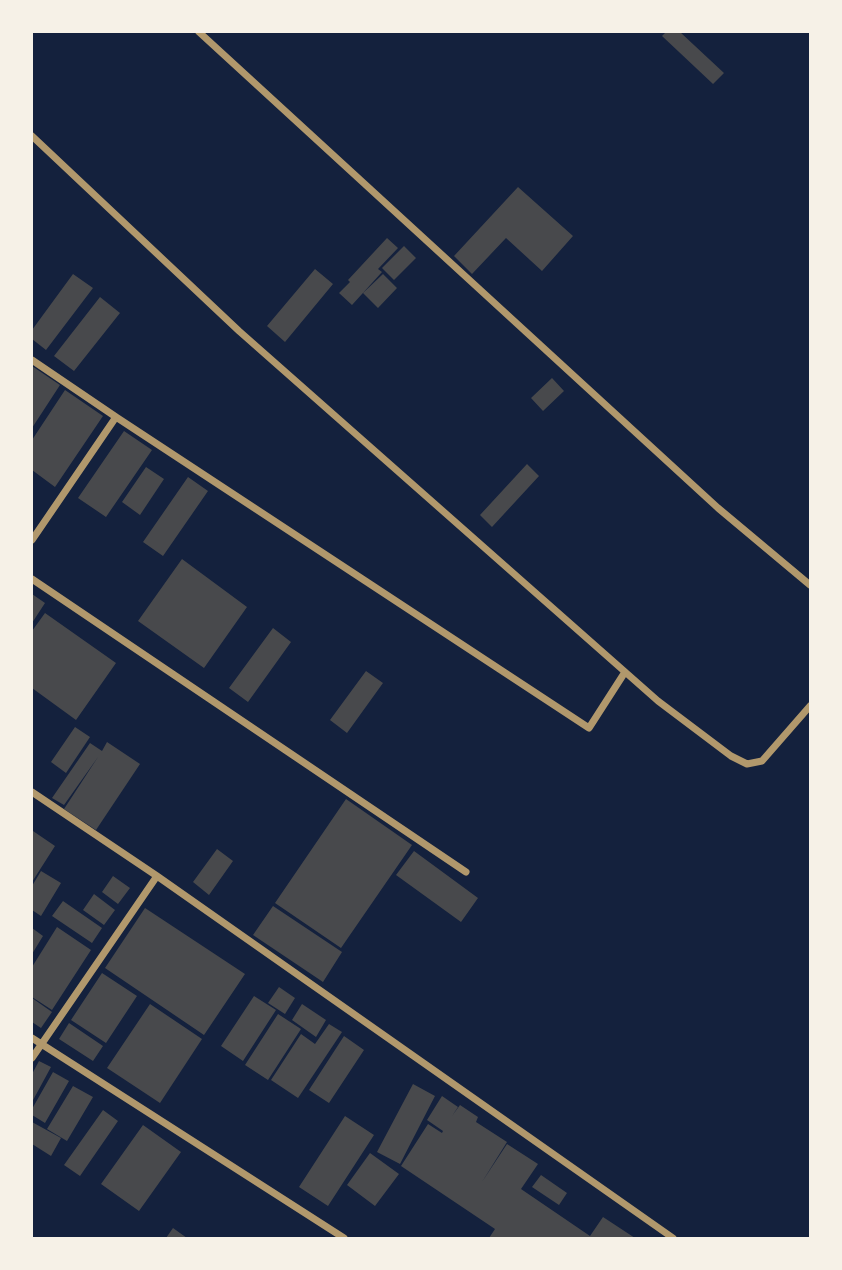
<!DOCTYPE html>
<style>
body{margin:0}
#map{position:relative;width:842px;height:1270px;overflow:hidden;background:#14213d;font-family:Signika,sans-serif}
canvas{display:block}
.frame{position:absolute;inset:0;border:33px solid #f6f1e7;pointer-events:none}
</style>
<div id="map">
<canvas width="842" height="1270"></canvas>
<div class="frame"></div>
</div>
<script>
const ctx = document.querySelector('canvas').getContext('2d');
ctx.lineJoin = 'round';
function paint(path, color) {
  ctx.fillStyle = color;
  ctx.fill(path, 'evenodd');
}
function poly(rows) {
  const path = new Path2D();
  for (const r of rows) {
    path.moveTo(r[0], r[1]);
    for (let i = 2; i < r.length; i += 2) path.lineTo(r[i], r[i + 1]);
  }
  return path;
}
function strokePath(path, color, width, dash) {
  ctx.strokeStyle = color;
  ctx.lineWidth = width;
  ctx.lineCap = dash ? 'butt' : 'round';
  ctx.setLineDash(dash || []);
  ctx.stroke(path);
}
paint(poly([
 [666,32,680,32,724,73,713,84,662,36],
 [518,187,573,236,542,271,506,238,472,274,454,256],
 [387,238,398,248,378,269,382,272,352,305,339,293,350,282,348,280],
 [404,246,416,258,394,280,382,268],
 [315,269,333,284,285,342,267,326],
 [73,274,93,288,46,350,32,339,32,330],
 [383,274,397,288,378,308,363,293],
 [100,297,120,313,74,371,54,356],
 [32,366,60,385,32,428],
 [552,378,564,391,543,411,531,398],
 [65,390,103,416,55,487,32,470,32,440],
 [124,431,152,450,106,517,78,498],
 [527,464,539,476,492,527,480,515],
 [146,467,164,479,140,515,122,502],
 [188,477,208,491,163,556,143,542],
 [182,559,247,607,204,668,138,621],
 [32,594,45,603,32,623],
 [45,613,116,663,76,720,32,688,32,631],
 [273,628,291,642,248,702,229,688],
 [366,671,383,683,347,733,330,720],
 [75,727,90,737,66,773,51,762],
 [107,742,140,764,96,830,64,809,98,757,64,805,52,798,90,743,102,751],
 [346,799,412,845,341,948,275,903],
 [33,831,55,846,32,882,32,833],
 [217,849,233,861,209,895,193,882],
 [414,851,478,898,461,922,396,875],
 [41,871,61,883,41,916,32,910,32,886],
 [113,876,130,888,118,904,102,892],
 [94,894,115,910,104,925,83,910],
 [63,901,102,928,92,943,52,916],
 [273,906,342,952,323,982,253,935],
 [145,908,245,974,204,1035,105,968],
 [57,927,91,950,52,1010,32,997,32,967],
 [32,928,43,936,32,954],
 [102,973,137,996,106,1043,71,1020],
 [279,987,295,998,285,1014,268,1003],
 [254,996,276,1010,243,1061,221,1046],
 [32,998,52,1012,41,1028,32,1022],
 [150,1004,202,1039,160,1103,107,1068],
 [302,1004,326,1020,316,1037,292,1020],
 [278,1014,301,1029,268,1080,245,1065],
 [69,1023,103,1046,93,1061,59,1039],
 [329,1024,342,1032,298,1098,271,1080,301,1034,315,1044],
 [344,1036,364,1050,329,1103,309,1090],
 [39,1061,51,1067,32,1102,32,1074],
 [53,1072,69,1081,45,1123,32,1115,32,1109],
 [413,1084,435,1096,400,1164,377,1152],
 [73,1086,93,1097,67,1141,47,1129],
 [442,1096,458,1107,452,1116,460,1105,478,1117,476,1122,507,1142,482,1182,507,1144,538,1164,521,1189,590,1236,603,1217,635,1238,489,1238,495,1229,401,1166,428,1124,442,1133,443,1131,427,1120],
 [103,1110,118,1121,80,1176,64,1165],
 [345,1116,374,1135,328,1206,299,1187],
 [32,1122,61,1138,51,1156,32,1144],
 [143,1125,181,1152,139,1211,101,1184],
 [370,1153,399,1174,375,1206,347,1185],
 [541,1175,567,1193,559,1205,532,1187],
 [173,1228,187,1238,166,1238]
]), '#48494c');
strokePath(poly([
 [199,32,718,508,810,585],
 [32,136,239,331,658,701,731,756,747,764,762,761,810,706],
 [32,360,116,417,32,540],
 [116,417,589,728,625,672],
 [32,579,466,872],
 [32,792,157,876,673,1238],
 [32,1038,344,1238],
 [32,1058,157,876]
]), '#b1986c', 7);
</script>
